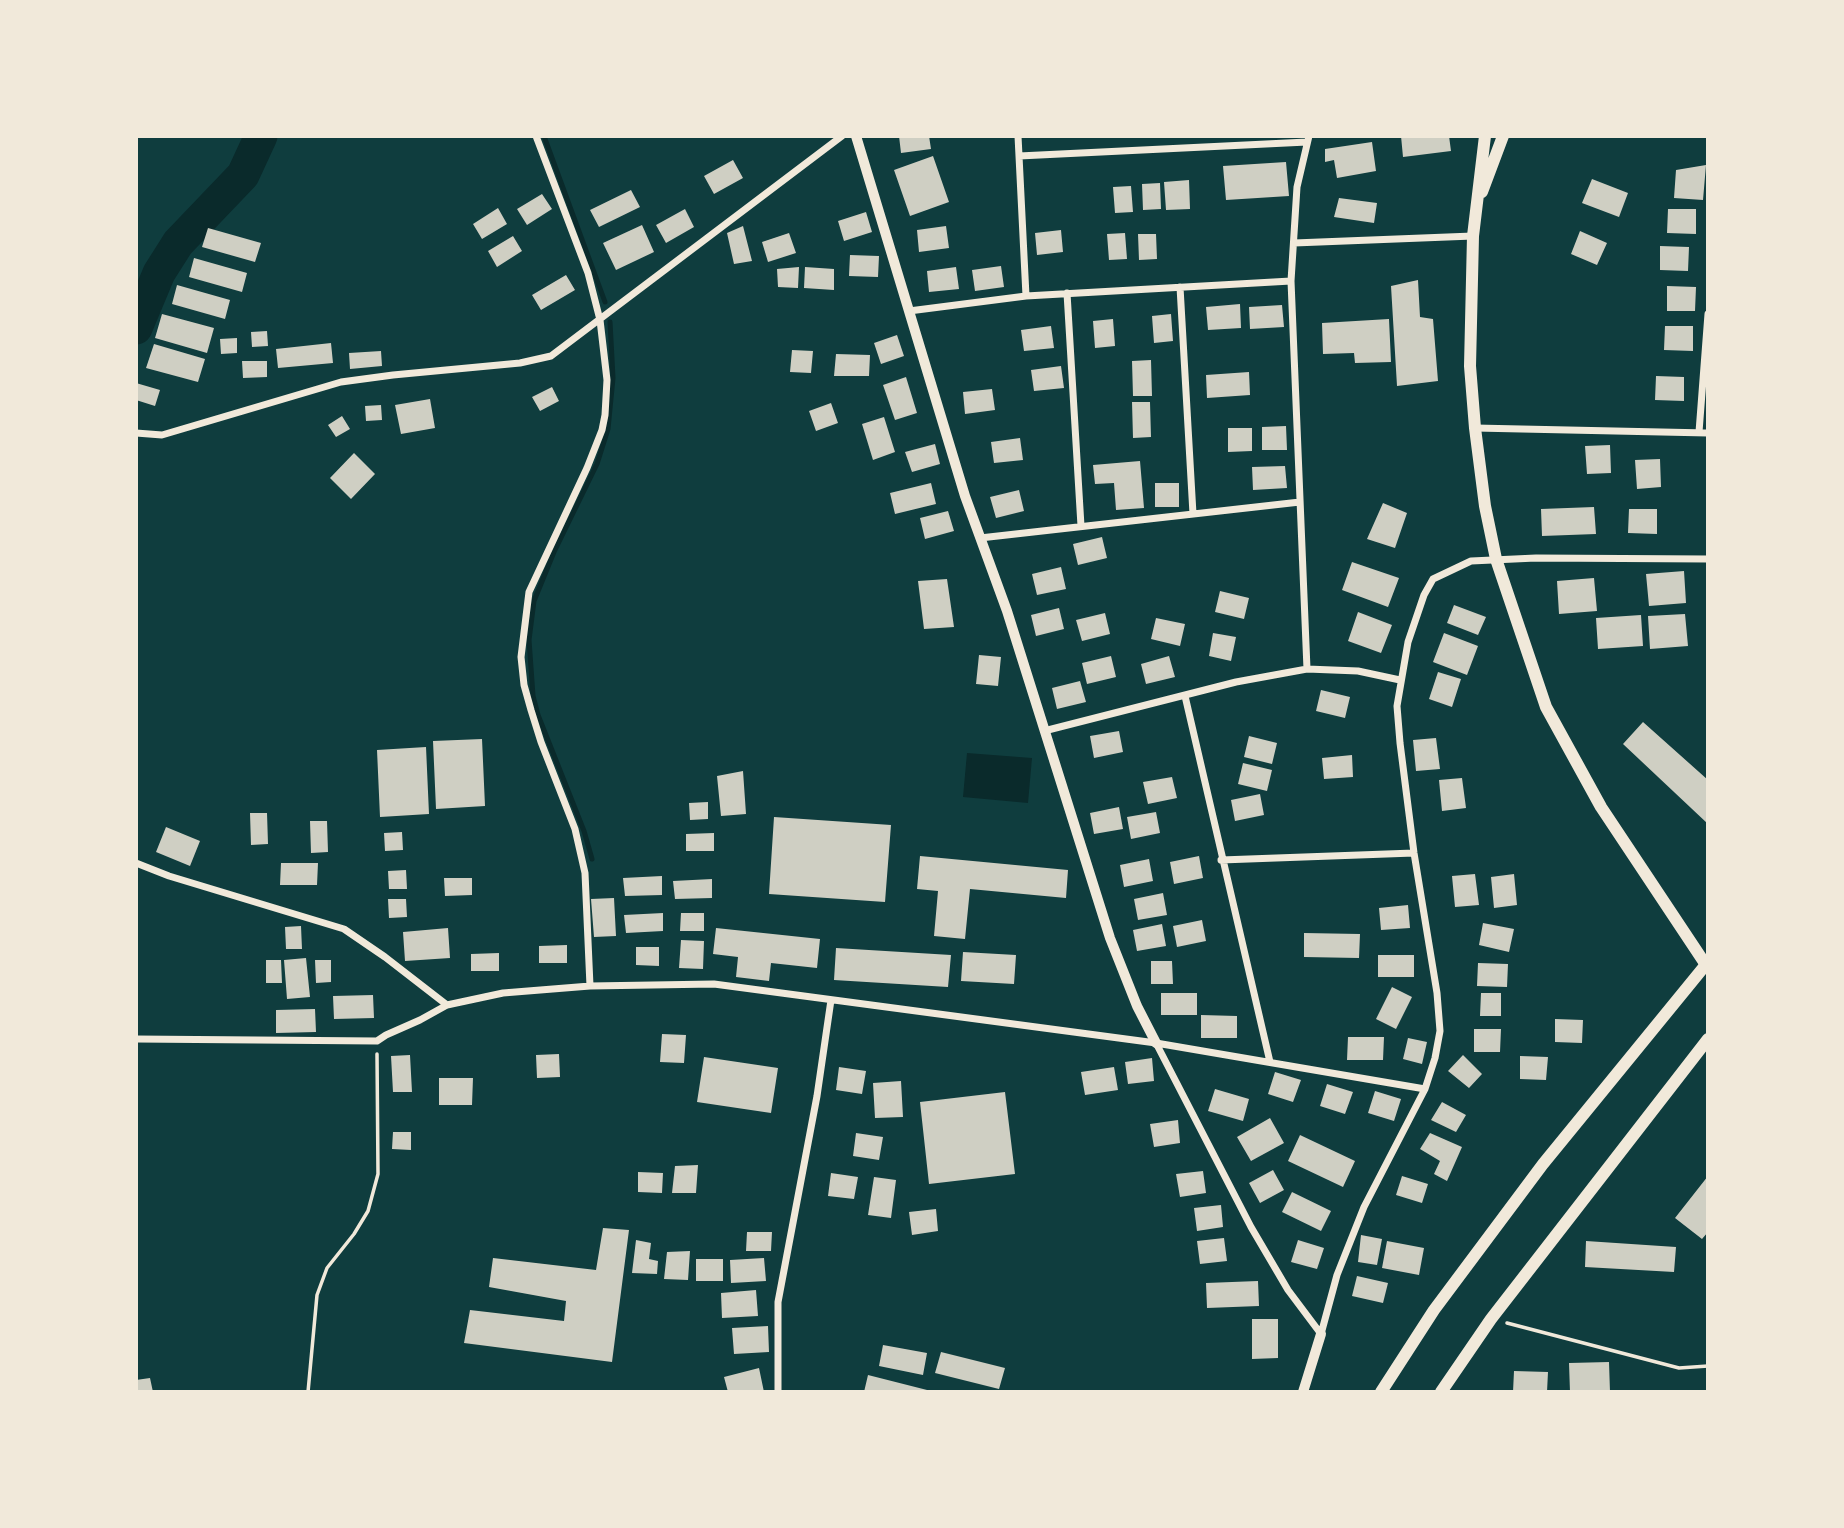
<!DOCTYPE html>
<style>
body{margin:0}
#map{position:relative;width:1844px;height:1528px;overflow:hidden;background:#0f3d3e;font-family:Roboto,sans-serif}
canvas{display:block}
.frame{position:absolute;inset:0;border:138px solid #f1e9da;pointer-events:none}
</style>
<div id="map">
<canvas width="1844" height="1528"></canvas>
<div class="frame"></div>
</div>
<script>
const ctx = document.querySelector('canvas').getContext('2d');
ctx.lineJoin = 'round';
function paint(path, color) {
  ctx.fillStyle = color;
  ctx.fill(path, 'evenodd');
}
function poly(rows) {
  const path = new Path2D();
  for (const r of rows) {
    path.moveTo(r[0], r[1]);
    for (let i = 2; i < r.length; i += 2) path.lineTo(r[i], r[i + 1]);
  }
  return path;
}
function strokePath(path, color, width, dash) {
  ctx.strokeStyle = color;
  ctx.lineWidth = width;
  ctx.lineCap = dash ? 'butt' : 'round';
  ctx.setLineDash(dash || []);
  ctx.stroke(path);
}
paint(poly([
 [967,753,1032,758,1028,803,963,797]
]), '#0a2a2b');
strokePath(poly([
 [544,136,605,302],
 [592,859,584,831,538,715,533,696,529,640,534,601,554,552,597,464,608,429,613,378,610,322]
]), '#0a2a2b', 5);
strokePath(poly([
 [136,328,159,273,178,243,243,175,261,136]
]), '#0a2a2b', 33);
paint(poly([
 [899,136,929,136,931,149,901,153],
 [1401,136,1449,136,1451,151,1403,157],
 [1372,142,1376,171,1337,178,1334,160,1325,162,1325,149],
 [933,156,949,202,910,216,894,170],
 [733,160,743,178,714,194,704,176],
 [1286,162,1289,196,1226,200,1223,166],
 [1706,165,1703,200,1674,198,1676,170],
 [1592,179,1628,193,1619,217,1582,203],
 [1189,180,1190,209,1166,210,1164,182],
 [1160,183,1161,209,1143,210,1142,184],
 [1131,186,1133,212,1115,213,1113,187],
 [631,190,640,207,599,227,590,210],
 [542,194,552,209,527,225,517,209],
 [1339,198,1377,203,1374,223,1334,217],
 [498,208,507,224,482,239,473,224],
 [685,209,694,227,666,243,656,225],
 [1668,209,1696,209,1696,234,1667,233],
 [866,212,872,232,844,241,838,221],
 [642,225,654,252,616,270,603,243],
 [743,226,752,261,734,264,727,233],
 [946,226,949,248,919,252,917,230],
 [208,228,261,243,255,262,202,247],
 [1061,230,1063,252,1037,255,1035,233],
 [1580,231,1607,243,1597,265,1571,254],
 [789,233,796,253,768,262,762,242],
 [1125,233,1127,259,1109,260,1107,234],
 [1138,234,1156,234,1157,259,1139,260],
 [513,236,522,251,497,267,488,251],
 [1660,246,1689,247,1688,271,1660,270],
 [850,255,879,256,878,277,849,276],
 [194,258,247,273,242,292,189,277],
 [1001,266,1004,287,975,291,972,270],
 [799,267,798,288,778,287,777,269],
 [805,267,834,269,834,290,804,288],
 [956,267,959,289,929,292,927,271],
 [566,275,575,290,541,310,532,295],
 [1418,280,1420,317,1433,319,1438,381,1397,386,1391,286],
 [177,285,230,300,225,319,172,304],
 [1667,286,1696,287,1695,311,1667,311],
 [1240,304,1241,328,1208,330,1206,307],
 [1282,305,1284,327,1250,329,1249,307],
 [162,314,214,328,207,353,155,338],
 [1171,314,1173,341,1154,343,1152,316],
 [1113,319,1115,346,1095,348,1093,321],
 [1389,319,1391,362,1355,363,1354,353,1323,354,1322,323],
 [1051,326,1054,348,1024,351,1021,330],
 [1665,326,1693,326,1693,351,1664,350],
 [267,331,268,346,252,347,251,332],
 [897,335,904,356,881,364,874,343],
 [237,338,237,353,221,354,220,339],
 [331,343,333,363,278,368,276,349],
 [154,344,205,359,198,382,146,368],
 [792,350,813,351,811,373,790,372],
 [381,351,382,366,350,369,349,353],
 [836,354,870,355,869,376,834,376],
 [1151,360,1152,396,1133,396,1132,361],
 [242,361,267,361,267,377,243,378],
 [1061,366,1064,388,1034,391,1031,370],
 [1249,372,1250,395,1207,398,1206,375],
 [1656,376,1684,377,1684,401,1655,400],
 [906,377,917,413,895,420,883,385],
 [136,383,160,390,155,406,136,400],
 [552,387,559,401,540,411,532,397],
 [992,389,995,410,965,414,963,392],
 [430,399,435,428,401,434,395,405],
 [1132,402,1150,402,1151,437,1133,438],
 [831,403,838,423,816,431,809,411],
 [381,405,382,420,366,421,365,406],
 [342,416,350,429,336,437,328,425],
 [884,417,895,452,873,460,862,424],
 [1286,426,1287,450,1262,450,1262,427],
 [1228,428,1252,428,1252,451,1228,452],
 [1020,438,1023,460,994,463,991,442],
 [935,444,940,464,912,472,905,452],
 [1610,445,1611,473,1587,474,1585,446],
 [354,453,375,474,351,499,330,478],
 [1660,459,1661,487,1637,489,1635,460],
 [1140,461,1144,508,1116,510,1114,483,1095,484,1093,465],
 [1285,466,1287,488,1253,490,1252,467],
 [931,483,936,504,895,514,890,493],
 [1155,483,1179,483,1179,507,1155,507],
 [1019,490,1024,511,996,518,990,497],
 [1383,503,1407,513,1395,548,1367,539],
 [1594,507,1596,534,1542,536,1541,509],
 [1629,509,1657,509,1657,534,1628,533],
 [948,511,954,531,925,539,920,518],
 [1102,537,1107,558,1078,565,1073,544],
 [1352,562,1399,578,1388,607,1342,590],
 [1061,567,1066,589,1037,595,1032,574],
 [1684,571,1686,603,1649,606,1646,574],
 [1594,578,1597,611,1559,614,1557,581],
 [947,579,954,627,924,629,918,581],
 [1220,591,1249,598,1244,619,1215,612],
 [1454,605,1486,617,1478,635,1447,623],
 [1059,608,1064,629,1036,636,1031,615],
 [1358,612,1392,625,1381,653,1348,641],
 [1105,613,1110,634,1082,641,1076,620],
 [1685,614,1688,646,1650,649,1648,616],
 [1641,615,1643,646,1598,649,1596,618],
 [1156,618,1185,624,1180,646,1151,639],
 [1213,633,1236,637,1231,661,1209,656],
 [1444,633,1478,646,1467,675,1433,662],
 [979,655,1001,657,998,686,976,684],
 [1111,656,1116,677,1087,684,1082,663],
 [1169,656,1175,677,1146,684,1141,664],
 [1438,672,1461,679,1452,707,1429,699],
 [1080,681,1086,702,1057,709,1052,688],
 [1321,690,1350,697,1345,718,1316,711],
 [1643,722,1708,780,1708,824,1623,744],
 [1119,731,1123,752,1094,758,1090,736],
 [1249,736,1277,743,1272,764,1244,757],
 [1436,738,1440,769,1416,771,1413,740],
 [482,739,485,806,436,809,433,741],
 [426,747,429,814,380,817,377,750],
 [1352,755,1353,777,1324,779,1322,758],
 [1243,763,1272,770,1267,791,1238,784],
 [743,771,746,814,721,816,717,776],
 [1172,777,1177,798,1148,804,1143,782],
 [1462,778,1466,808,1442,811,1439,780],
 [1260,794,1264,815,1235,821,1231,800],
 [708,802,708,819,690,820,689,803],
 [1119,807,1123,829,1094,834,1090,813],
 [1156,812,1160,833,1131,839,1127,817],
 [250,813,267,813,268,844,251,845],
 [774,817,891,825,885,902,769,894],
 [310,821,327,821,328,852,311,853],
 [166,827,200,841,190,866,156,852],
 [402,832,403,850,385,851,384,833],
 [714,833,714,851,686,851,686,834],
 [920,856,1068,870,1066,898,970,889,965,939,934,936,938,891,917,889],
 [1199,856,1203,878,1174,884,1170,862],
 [1149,859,1153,881,1124,887,1120,865],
 [281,863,318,863,317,885,280,885],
 [406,870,407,889,389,889,388,871],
 [1475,874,1479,905,1455,907,1452,876],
 [1514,874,1517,905,1494,908,1491,877],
 [662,876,662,895,625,896,623,878],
 [444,878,472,878,472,895,445,896],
 [712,879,712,898,675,899,673,881],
 [1163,893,1167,915,1138,920,1134,899],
 [614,898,616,936,594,937,591,899],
 [388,899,406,899,407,917,389,918],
 [1408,905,1410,928,1381,930,1379,908],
 [663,913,663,931,626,933,624,915],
 [681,913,704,913,704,931,680,931],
 [1202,920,1206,941,1177,947,1173,926],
 [1483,923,1514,929,1509,952,1479,945],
 [1162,924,1166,946,1137,951,1133,930],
 [301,926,302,949,286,949,285,927],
 [448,928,450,958,405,961,403,932],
 [716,928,820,939,817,968,771,963,769,981,736,977,738,957,713,954],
 [1304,933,1360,934,1359,958,1304,957],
 [681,940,704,941,703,969,679,968],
 [567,945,567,963,539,963,539,946],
 [636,947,659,947,659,966,636,965],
 [836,948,951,955,948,987,834,980],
 [963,952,1016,955,1014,984,961,981],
 [499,953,499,971,471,971,471,954],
 [1378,955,1414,955,1414,977,1378,977],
 [306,958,310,997,287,999,284,960],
 [266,960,281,960,282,983,266,983],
 [315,960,331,960,331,982,316,983],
 [1151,961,1172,961,1173,984,1151,984],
 [1478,963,1508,964,1507,987,1477,986],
 [1392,987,1412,997,1396,1029,1376,1019],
 [1161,993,1197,993,1197,1015,1161,1015],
 [1481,993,1501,993,1501,1016,1480,1016],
 [373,995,374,1018,334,1019,333,996],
 [315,1009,316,1032,276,1033,276,1010],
 [1201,1015,1237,1016,1237,1038,1201,1038],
 [1555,1019,1583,1020,1582,1043,1555,1042],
 [1474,1029,1501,1029,1500,1052,1474,1052],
 [662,1034,686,1035,684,1063,660,1062],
 [1348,1037,1384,1037,1383,1060,1347,1060],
 [1408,1038,1427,1042,1422,1064,1403,1059],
 [559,1054,560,1077,537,1078,536,1055],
 [410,1055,412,1092,393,1092,391,1056],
 [1463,1055,1482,1074,1469,1088,1448,1071],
 [1520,1056,1548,1057,1546,1080,1520,1079],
 [704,1057,778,1068,771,1113,697,1102],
 [1152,1058,1154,1081,1128,1084,1125,1062],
 [839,1067,866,1071,862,1094,836,1090],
 [1114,1067,1118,1090,1085,1095,1081,1072],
 [1275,1072,1301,1080,1293,1102,1268,1094],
 [439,1078,473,1078,472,1105,439,1105],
 [901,1081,903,1117,875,1118,873,1083],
 [1327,1084,1353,1092,1345,1114,1320,1106],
 [1215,1089,1249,1099,1243,1121,1208,1111],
 [1375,1091,1401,1099,1394,1121,1368,1113],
 [1005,1092,1015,1174,929,1184,920,1102],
 [1442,1102,1466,1115,1456,1132,1431,1120],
 [1270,1118,1284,1143,1251,1161,1237,1137],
 [1178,1120,1180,1143,1154,1147,1150,1124],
 [393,1132,411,1132,411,1150,392,1149],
 [856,1133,883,1137,879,1160,853,1156],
 [1430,1133,1462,1147,1447,1181,1434,1174,1440,1161,1420,1149],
 [1300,1135,1355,1161,1343,1187,1288,1161],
 [698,1165,696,1193,672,1193,675,1166],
 [1273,1170,1284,1190,1260,1203,1249,1183],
 [1203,1171,1206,1193,1180,1197,1176,1174],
 [638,1172,663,1173,662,1193,638,1192],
 [831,1173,858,1177,854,1199,828,1196],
 [1402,1176,1428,1184,1422,1203,1396,1195],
 [1708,1176,1708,1232,1702,1239,1675,1218],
 [874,1177,896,1180,891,1218,868,1215],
 [1292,1192,1331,1211,1321,1231,1282,1212],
 [1221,1205,1223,1227,1197,1231,1194,1208],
 [936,1209,938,1231,912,1235,909,1212],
 [603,1228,629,1230,612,1362,464,1343,470,1310,564,1321,566,1301,489,1287,493,1258,596,1270],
 [747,1232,772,1232,771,1251,746,1251],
 [1361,1235,1382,1239,1377,1265,1358,1262],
 [1224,1238,1227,1261,1200,1264,1197,1241],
 [636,1240,651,1243,649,1259,658,1261,657,1274,632,1273],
 [1298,1240,1324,1248,1317,1269,1291,1262],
 [1387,1241,1424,1248,1419,1275,1382,1268],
 [1586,1241,1676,1247,1674,1272,1585,1267],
 [690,1251,688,1280,664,1279,667,1252],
 [764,1258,766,1281,731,1283,730,1260],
 [696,1259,723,1259,723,1281,696,1281],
 [1357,1276,1388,1283,1383,1303,1352,1296],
 [1258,1281,1259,1306,1207,1308,1206,1283],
 [756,1290,758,1316,722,1318,721,1293],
 [1252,1319,1278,1319,1278,1358,1252,1359],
 [768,1326,769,1352,734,1354,732,1328],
 [883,1345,927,1353,923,1375,879,1366],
 [941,1352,1005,1368,999,1389,935,1373],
 [1609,1362,1610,1392,1570,1392,1569,1363],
 [759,1368,764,1392,728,1392,724,1377],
 [1514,1371,1548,1372,1547,1392,1513,1392],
 [868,1375,931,1391,931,1392,864,1392],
 [150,1378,153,1392,136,1392,136,1380]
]), '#cfcfc3');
strokePath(poly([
 [1507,1323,1679,1368,1708,1366],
 [308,1392,317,1295,327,1268,354,1234,368,1211,378,1174,377,1054]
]), '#f1e9da', 3.5);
strokePath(poly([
 [536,136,588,273,600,320,607,380,605,415,602,430,587,468,529,592,521,657,524,685,531,710,541,742,575,829,585,873,590,986],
 [1018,136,1026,296],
 [1019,156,1307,142],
 [1294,243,1473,236],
 [1180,287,1193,514],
 [1067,293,1081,526],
 [909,311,1026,296,1291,281],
 [1475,428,1708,433],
 [1699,432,1708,314],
 [136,433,162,435,341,382,393,375,520,363,551,356,842,136],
 [980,538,1300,502],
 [1307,669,1291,281,1297,187,1309,136],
 [1185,696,1270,1062],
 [1044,731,1236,682,1307,669,1358,671,1400,680],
 [1221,860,1414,853],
 [136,863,169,876,344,929,385,957,447,1005],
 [136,1039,377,1041,386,1035,420,1020,447,1005,503,993,590,986,714,984,1156,1043,1425,1089],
 [1156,1043,1251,1227,1288,1290,1321,1334],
 [1321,1334,1337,1275,1364,1207,1425,1089,1435,1058,1440,1031,1437,993,1414,853,1400,743,1397,706,1408,642,1424,595,1433,579,1471,561,1536,558,1708,559],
 [778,1392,778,1302,817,1096,831,1000]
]), '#f1e9da', 7);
strokePath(poly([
 [856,136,965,496,1007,611,1110,938,1137,1006,1156,1043],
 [1303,1392,1321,1334]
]), '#f1e9da', 10);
strokePath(poly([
 [1485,136,1473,236,1470,366,1475,428,1485,506,1496,559,1546,707,1601,807,1708,968],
 [1482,192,1503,136]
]), '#f1e9da', 12);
strokePath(poly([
 [1381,1392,1434,1310,1543,1164,1708,962],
 [1441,1392,1491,1319,1708,1039]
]), '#f1e9da', 12);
</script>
